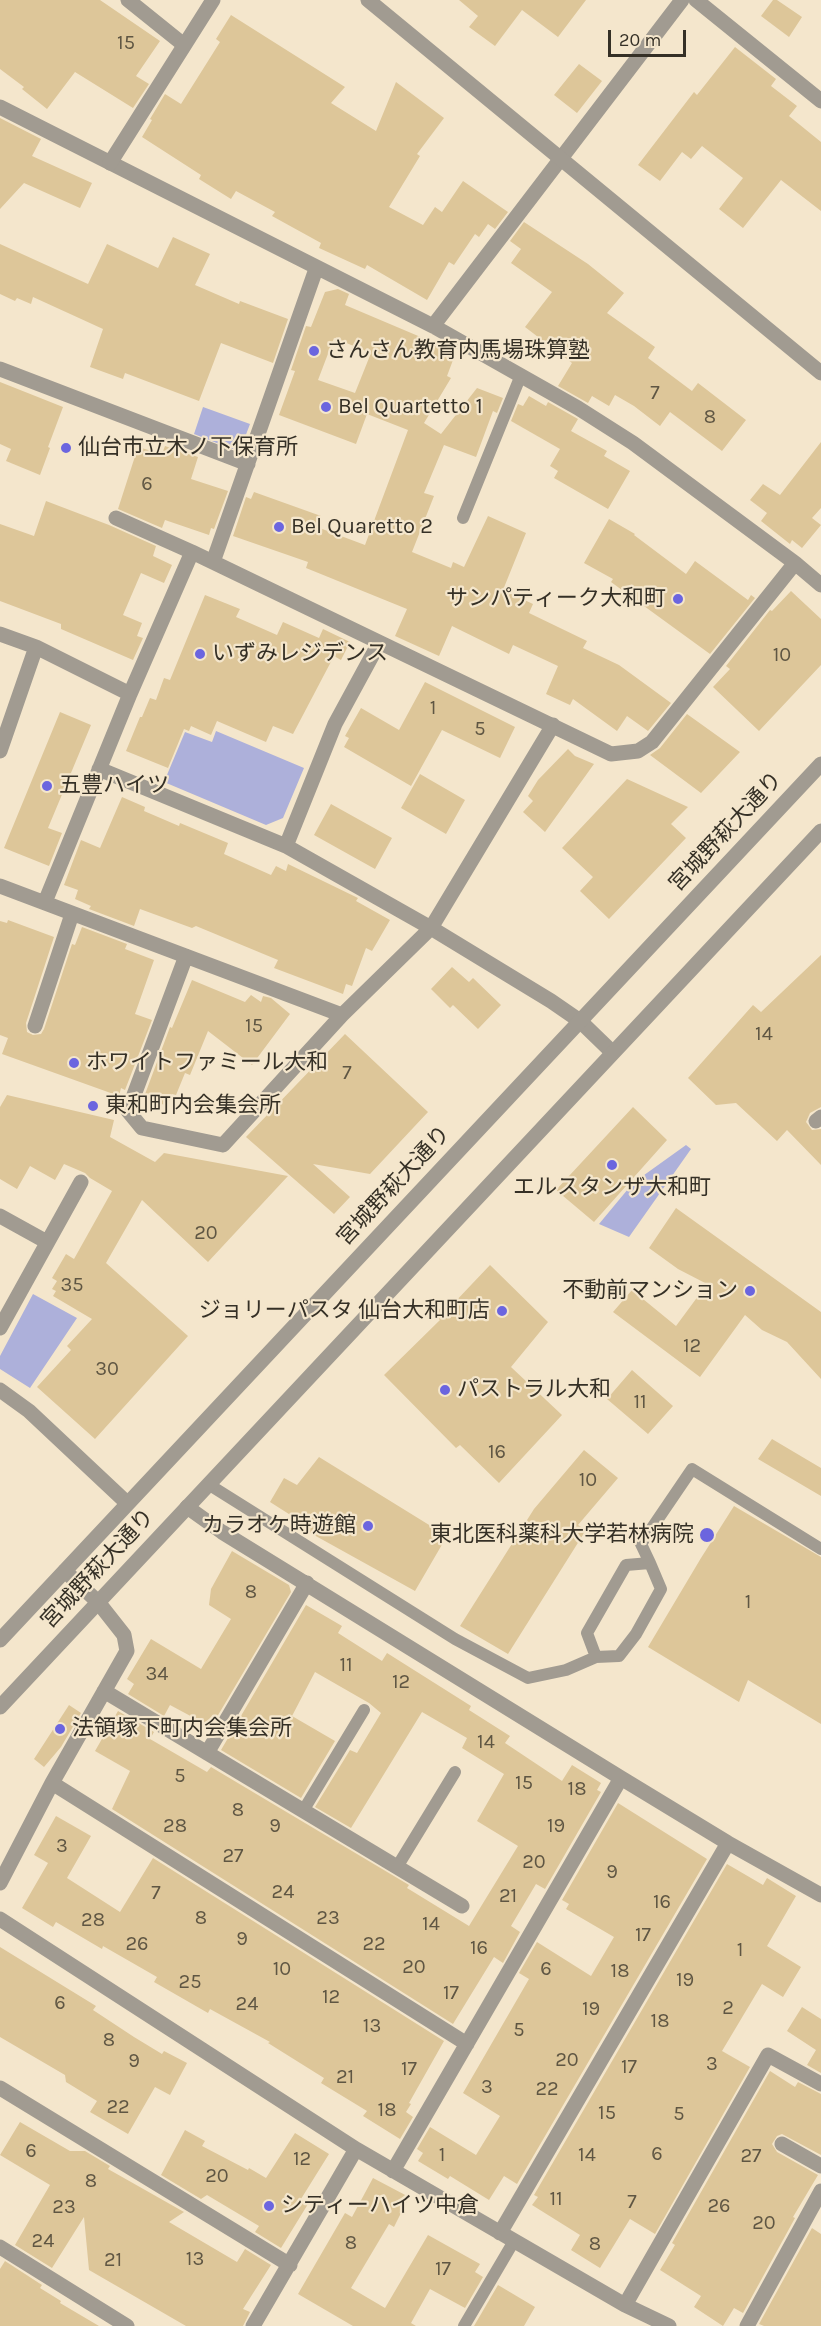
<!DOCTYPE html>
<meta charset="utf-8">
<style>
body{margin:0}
#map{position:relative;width:821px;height:2326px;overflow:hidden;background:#f4e6cc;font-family:Karla,sans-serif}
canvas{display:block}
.scale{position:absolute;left:608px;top:30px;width:78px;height:27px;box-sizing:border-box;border:3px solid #353026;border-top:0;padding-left:8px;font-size:18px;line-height:21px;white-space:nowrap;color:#353026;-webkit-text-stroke:4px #f4e6cc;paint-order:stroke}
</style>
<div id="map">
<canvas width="821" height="2326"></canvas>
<div class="scale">20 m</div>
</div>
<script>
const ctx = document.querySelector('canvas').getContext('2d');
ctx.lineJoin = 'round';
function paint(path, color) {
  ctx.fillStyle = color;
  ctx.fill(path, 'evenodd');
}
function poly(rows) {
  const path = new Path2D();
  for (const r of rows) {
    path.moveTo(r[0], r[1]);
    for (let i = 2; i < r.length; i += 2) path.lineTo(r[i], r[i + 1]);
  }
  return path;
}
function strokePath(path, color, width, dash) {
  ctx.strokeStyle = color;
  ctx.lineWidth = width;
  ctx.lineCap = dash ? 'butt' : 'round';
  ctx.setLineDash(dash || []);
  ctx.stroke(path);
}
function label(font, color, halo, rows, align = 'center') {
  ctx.font = font + ' Karla,"Noto Sans JP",sans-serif';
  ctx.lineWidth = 4.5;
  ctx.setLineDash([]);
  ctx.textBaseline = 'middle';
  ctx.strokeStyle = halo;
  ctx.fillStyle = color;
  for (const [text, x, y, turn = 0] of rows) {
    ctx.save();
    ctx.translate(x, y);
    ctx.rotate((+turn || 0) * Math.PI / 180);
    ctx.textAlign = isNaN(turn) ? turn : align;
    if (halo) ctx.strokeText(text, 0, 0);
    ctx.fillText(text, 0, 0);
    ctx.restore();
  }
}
paint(poly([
 [203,407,250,424,242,445,232,449,194,434],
 [216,731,304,768,283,818,266,825,164,782,185,732,212,742],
 [686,1145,691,1149,629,1237,599,1224,633,1183],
 [33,1294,77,1318,30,1388,0,1369,0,1356]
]), '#adb0da');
paint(poly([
 [0,0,100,0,160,41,136,76,149,84,133,108,75,72,47,109,22,89,24,87,0,69],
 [459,0,586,0,558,37,522,10,495,46,469,27,478,16],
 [773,0,777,0,802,17,789,37,761,16],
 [231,15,345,87,331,103,376,131,396,82,444,118,417,154,420,156,389,207,423,225,435,207,442,212,463,181,508,212,495,229,488,224,479,237,475,234,454,265,449,262,427,300,367,265,365,269,319,248,321,243,272,216,275,212,236,191,231,199,199,179,201,175,142,137,152,120,150,119,165,94,181,104,220,42,216,39],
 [735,47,776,79,771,86,797,106,789,116,821,142,821,211,781,180,743,228,719,209,743,178,702,146,691,159,682,152,660,181,638,165,694,92,697,95],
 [579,64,602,81,577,113,554,95],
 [0,118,41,139,32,156,92,183,80,208,24,183,0,209],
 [524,222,588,264,624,293,607,313,655,347,648,358,692,391,698,383,746,420,722,451,670,412,660,426,634,406,615,395,609,406,592,396,588,403,558,386,572,363,525,327,552,292,511,263,521,249,510,241],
 [173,237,210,254,195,285,239,304,240,301,288,319,273,363,221,343,199,401,125,373,123,379,90,367,103,329,33,297,31,304,17,298,15,301,0,294,0,244,88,284,107,244,158,268],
 [338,289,349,294,345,305,456,352,447,376,451,378,424,423,441,434,477,388,503,398,497,413,493,411,476,457,444,445,424,493,434,496,412,552,451,568,453,562,464,567,488,516,526,533,503,590,533,604,529,613,587,641,583,648,619,665,671,703,648,731,627,716,617,731,573,699,570,705,546,694,558,666,513,645,509,654,452,626,439,656,395,636,407,609,306,568,308,562,233,536,246,497,251,499,254,492,321,516,317,527,365,545,408,430,367,414,356,444,279,415,295,371,291,370,306,326,311,327,325,292],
 [334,338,371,353,355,393,318,380],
 [0,382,63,407,48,447,50,448,40,475,6,461,11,449,0,444],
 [529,396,546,406,548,402,578,419,571,431,607,451,604,456,630,471,608,509,554,478,558,471,550,466,560,449,511,421,518,404,523,406],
 [821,442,821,508,812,518,821,525,802,548,792,540,790,544,761,521,767,513,750,500,763,484,780,495],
 [165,446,198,457,191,479,228,491,214,529,211,528,209,535,165,520,162,528,118,509,138,447,162,454],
 [46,501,109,525,156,546,153,556,172,565,164,583,141,573,123,615,142,623,137,636,143,638,133,660,61,629,61,624,0,601,0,524,34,536],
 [609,519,635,534,634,535,686,574,695,561,748,600,751,595,755,598,710,654,611,582,613,579,584,563],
 [791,591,821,619,821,665,759,731,713,687,730,669,726,666,770,610,772,611],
 [205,595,240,609,236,617,277,635,283,622,319,638,323,629,350,642,341,660,334,656,293,734,273,726,266,742,217,721,211,735,191,726,189,731,184,729,168,768,126,751,140,717,142,717,150,698,156,700,164,678,170,680],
 [425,682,515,727,500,758,442,730,411,786,344,747,349,738,345,736,361,708,399,730],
 [60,712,91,725,48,828,62,833,49,866,4,848],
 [687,714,740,752,701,793,650,755,660,748],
 [568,749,575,756,594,764,545,832,523,812,533,801,528,796,538,780],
 [420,774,465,800,446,834,401,808],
 [627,779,688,807,671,824,686,838,609,919,580,891,593,877,562,848],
 [122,797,145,807,144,811,179,826,180,823,228,843,224,854,271,875,276,866,286,871,288,864,358,898,356,901,390,920,372,951,366,948,352,986,346,984,343,994,274,968,278,960,196,926,192,928,140,909,134,926,89,909,91,906,75,899,78,890,64,885,81,840,100,848],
 [331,804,392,838,375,869,314,835],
 [8,920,54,937,26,1023,27,1032,33,1035,41,1034,44,1029,72,944,75,945,82,927,127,944,125,949,154,960,135,1014,152,1020,125,1090,121,1088,119,1096,2,1054,8,1038,0,1035,0,921,7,923],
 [821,955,821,1107,810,1113,806,1122,812,1130,821,1129,821,1165,787,1130,777,1141,736,1103,716,1105,688,1078,753,1005,761,1012],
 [452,967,469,982,473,978,501,1005,478,1029,453,1005,450,1008,431,989],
 [192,980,245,1002,251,995,261,1002,263,996,271,998,290,1014,252,1065,208,1031,190,1075,185,1073,176,1095,172,1094,167,1106,144,1097,170,1027,172,1028],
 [345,1034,428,1112,370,1174,313,1164,350,1197,334,1214,246,1137],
 [7,1095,114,1120,110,1137,155,1162,164,1153,288,1176,208,1262,142,1200,106,1263,188,1336,95,1439,37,1387,71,1350,67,1346,92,1319,53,1296,56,1291,52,1289,57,1281,52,1278,66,1254,74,1259,112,1191,90,1178,85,1173,64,1164,55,1180,30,1166,17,1189,0,1179,0,1107],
 [633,1107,667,1140,594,1222,556,1190],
 [676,1208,821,1312,821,1379,787,1342,762,1330,745,1315,700,1377,613,1312,632,1290,676,1326,707,1284,678,1269,649,1248],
 [490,1265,548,1322,511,1367,562,1415,499,1483,460,1445,456,1448,384,1375,440,1320,434,1315,448,1300,453,1304],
 [632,1370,673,1406,648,1434,607,1399],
 [772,1439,821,1468,821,1496,758,1459],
 [584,1450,618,1478,578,1525,586,1530,508,1654,460,1626,534,1509],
 [319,1457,447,1536,415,1591,305,1530,303,1523,270,1502,284,1478,297,1485],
 [734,1506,821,1557,821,1724,748,1680,739,1702,648,1647,701,1558],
 [232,1551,289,1585,291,1592,211,1727,170,1705,164,1716,128,1694,134,1684,127,1679,151,1639,201,1669,231,1619,209,1605,211,1589],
 [306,1605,342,1626,338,1633,382,1661,387,1653,471,1706,469,1710,510,1736,505,1743,562,1781,572,1765,601,1783,597,1790,601,1792,545,1889,536,1884,511,1926,520,1932,503,1963,494,1957,453,2024,112,1809,130,1771,95,1751,118,1711,154,1732,150,1739,207,1772,211,1767,409,1885,407,1888,469,1926,518,1846,477,1821,504,1774,462,1748,467,1738,422,1712,351,1828,315,1807,350,1750,357,1753,381,1713,369,1703,315,1672,292,1716,335,1741,301,1798,221,1750],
 [69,1705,81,1713,61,1747,44,1767,34,1759],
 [618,1803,707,1859,517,2184,504,2176,489,2200,450,2176,448,2179,418,2161,423,2153,417,2149,430,2127,476,2155,500,2116,463,2093,529,1979,519,1973,537,1942,591,1976,614,1937,566,1909,569,1904,562,1900],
 [56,1816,91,1836,67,1878,120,1912,153,1858,444,2041,409,2103,411,2104,406,2112,413,2117,400,2139,363,2116,367,2111,321,2083,324,2078,268,2043,270,2042,210,2009,208,2013,154,1982,157,1977,103,1946,102,1949,56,1922,53,1927,22,1908,48,1863,34,1855],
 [727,1864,763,1885,767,1878,796,1896,767,1946,801,1967,783,1997,762,1984,722,2051,750,2067,655,2234,630,2219,600,2268,571,2250,580,2235,532,2205,538,2197,534,2195],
 [0,1947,96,2006,93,2010,134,2037,162,2054,164,2051,187,2063,170,2095,155,2087,128,2134,90,2112,97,2101,66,2082,65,2075,0,2037],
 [802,2007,821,2019,821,2073,807,2065,816,2050,787,2031],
 [770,2071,795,2087,798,2082,821,2094,821,2155,782,2134,777,2136,772,2144,777,2152,818,2175,793,2217,795,2218,743,2313,734,2308,723,2326,694,2307,701,2296,660,2270,675,2245,672,2243],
 [20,2122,70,2151,85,2151,110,2166,108,2169,184,2212,169,2222,237,2262,245,2249,271,2265,243,2309,250,2312,243,2326,186,2326,89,2270,84,2217,52,2268,15,2245,50,2185,0,2155],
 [185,2130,205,2141,202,2146,248,2170,249,2168,266,2178,295,2133,329,2154,301,2199,308,2204,281,2248,255,2232,259,2226,207,2195,201,2199,161,2175],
 [373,2178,409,2197,394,2227,389,2224,351,2288,385,2308,428,2235,480,2264,475,2272,483,2277,465,2308,430,2289,411,2323,416,2326,353,2326,298,2294,345,2213,352,2217],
 [812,2228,821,2234,821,2326,764,2326,759,2324],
 [5,2261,42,2285,40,2288,61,2301,60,2303,99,2326,0,2326,0,2269],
 [498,2285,535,2307,524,2326,474,2326]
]), '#ddc699');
strokePath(poly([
 [463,518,521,375],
 [208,1484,455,1639,528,1678,566,1670,596,1657,619,1656,636,1634,661,1589,650,1563,626,1565,587,1633,596,1657],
 [650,1563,641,1544,692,1469,821,1549],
 [303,1811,364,1710],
 [397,1867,455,1772],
 [464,2326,514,2241]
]), '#a19b91', 12);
strokePath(poly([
 [128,0,184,45],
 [696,0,821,101],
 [0,107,433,326,578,408,633,443,795,563,821,585],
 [433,326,682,0],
 [0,369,248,464],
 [116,518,192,552],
 [213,562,316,269],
 [0,634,36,647,130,694],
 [0,751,36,647],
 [99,769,286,846,431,928,551,1001,580,1021,612,1052],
 [286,846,335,724,379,643],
 [0,886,342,1015,431,928,553,725],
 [45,902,130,694,192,552,611,754,638,751,652,742,795,563],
 [186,956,128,1111,142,1128,223,1145,342,1015],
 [35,1026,72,914],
 [816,1121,821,1117],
 [0,1216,47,1242],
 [0,1328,81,1182],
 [0,1390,29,1411,127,1503],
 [187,1507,222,1532,621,1778,728,1843,821,1895],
 [104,1691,462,1906],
 [207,1753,307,1583],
 [52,1783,467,2044],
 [0,1883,52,1783,127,1651,124,1635,98,1602,65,1571],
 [0,1919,356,2149,625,2305,669,2326],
 [0,2088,290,2265],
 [782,2144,821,2166],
 [393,2171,621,1778],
 [500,2233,728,1843],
 [0,2247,127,2326],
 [625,2305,768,2055,821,2084],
 [253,2326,356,2149],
 [747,2326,821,2191]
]), '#a19b91', 15);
strokePath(poly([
 [368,0,821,373],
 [110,163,213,0],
 [0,1640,821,764],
 [0,1707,821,831]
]), '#a19b91', 15);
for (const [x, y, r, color] of [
 [314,351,6,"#6b65df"],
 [326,407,6,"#6b65df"],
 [66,448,6,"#6b65df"],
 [279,527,6,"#6b65df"],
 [678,599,6,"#6b65df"],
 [200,654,6,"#6b65df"],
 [47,786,6,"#6b65df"],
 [74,1063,6,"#6b65df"],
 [93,1106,6,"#6b65df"],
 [612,1165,6,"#6b65df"],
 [750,1291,6,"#6b65df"],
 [502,1311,6,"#6b65df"],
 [445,1390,6,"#6b65df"],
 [368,1526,6,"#6b65df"],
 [707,1535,8,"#6b65df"],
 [60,1729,6,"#6b65df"],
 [269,2206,6,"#6b65df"]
]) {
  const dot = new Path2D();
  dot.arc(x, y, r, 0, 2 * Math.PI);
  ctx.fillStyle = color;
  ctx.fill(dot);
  strokePath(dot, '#f4e6cc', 2);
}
label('20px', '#5f5643', null, [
 ["15",126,43],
 ["7",655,393],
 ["8",710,417],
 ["6",147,484],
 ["10",782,655],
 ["1",433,708],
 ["5",480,729],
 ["15",254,1026],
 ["14",764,1034],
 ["7",347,1073],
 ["20",206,1233],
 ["35",72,1285],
 ["12",692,1346],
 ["30",107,1369],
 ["11",640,1402],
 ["16",497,1452],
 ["10",588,1480],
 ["8",251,1592],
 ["1",748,1602],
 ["11",346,1665],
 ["34",157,1674],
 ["12",401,1682],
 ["14",486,1742],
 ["5",180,1776],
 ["15",524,1783],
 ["18",577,1789],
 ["8",238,1810],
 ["28",175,1826],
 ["9",275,1826],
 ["19",556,1826],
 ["3",62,1846],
 ["27",233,1856],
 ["20",534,1862],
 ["9",612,1872],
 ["24",283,1892],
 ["7",156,1893],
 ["21",508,1896],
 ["16",662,1902],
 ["8",201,1918],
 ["23",328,1918],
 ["28",93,1920],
 ["14",431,1924],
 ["17",643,1935],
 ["9",242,1939],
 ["26",137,1944],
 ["22",374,1944],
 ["16",479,1948],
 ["1",740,1950],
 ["20",414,1967],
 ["10",282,1969],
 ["6",546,1969],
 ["18",620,1971],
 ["19",685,1980],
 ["25",190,1982],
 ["17",451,1993],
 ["12",331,1997],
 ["6",60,2003],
 ["24",247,2004],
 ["2",728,2008],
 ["19",591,2009],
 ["18",660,2021],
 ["13",372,2026],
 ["5",519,2030],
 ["8",109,2040],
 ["20",567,2060],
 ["9",134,2061],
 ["3",712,2064],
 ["17",629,2067],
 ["17",409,2069],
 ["21",345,2077],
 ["3",487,2087],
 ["22",547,2089],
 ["22",118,2107],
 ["18",387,2110],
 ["15",607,2113],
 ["5",679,2114],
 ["6",31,2151],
 ["6",657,2154],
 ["1",442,2155],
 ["14",587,2155],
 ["27",751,2156],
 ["12",302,2159],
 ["20",217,2176],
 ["8",91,2181],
 ["11",556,2199],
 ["7",632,2202],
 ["26",719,2206],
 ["23",64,2207],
 ["20",764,2223],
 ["24",43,2241],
 ["8",351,2243],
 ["8",595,2244],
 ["13",195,2259],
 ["21",113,2260],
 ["17",443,2269]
]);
label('22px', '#353026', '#f4e6cc', [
 ["さんさん教育内馬場珠算塾",326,351],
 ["Bel Quartetto 1",338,407],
 ["仙台市立木ノ下保育所",78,448],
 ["Bel Quaretto 2",291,527],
 ["サンパティーク大和町",666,599,"right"],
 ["いずみレジデンス",212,654],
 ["五豊ハイツ",59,786],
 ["ホワイトファミール大和",86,1063],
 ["東和町内会集会所",105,1106],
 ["エルスタンザ大和町",612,1188,"center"],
 ["不動前マンション",738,1291,"right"],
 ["ジョリーパスタ 仙台大和町店",490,1311,"right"],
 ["パストラル大和",457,1390],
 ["カラオケ時遊館",356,1526,"right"],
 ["東北医科薬科大学若林病院",694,1535,"right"],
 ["法領塚下町内会集会所",72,1729],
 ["シティーハイツ中倉",281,2206]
], 'left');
label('22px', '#353026', '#f4e6cc', [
 ["宮城野萩大通り",726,832,-47],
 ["宮城野萩大通り",394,1186,-47],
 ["宮城野萩大通り",98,1569,-47]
]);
</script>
